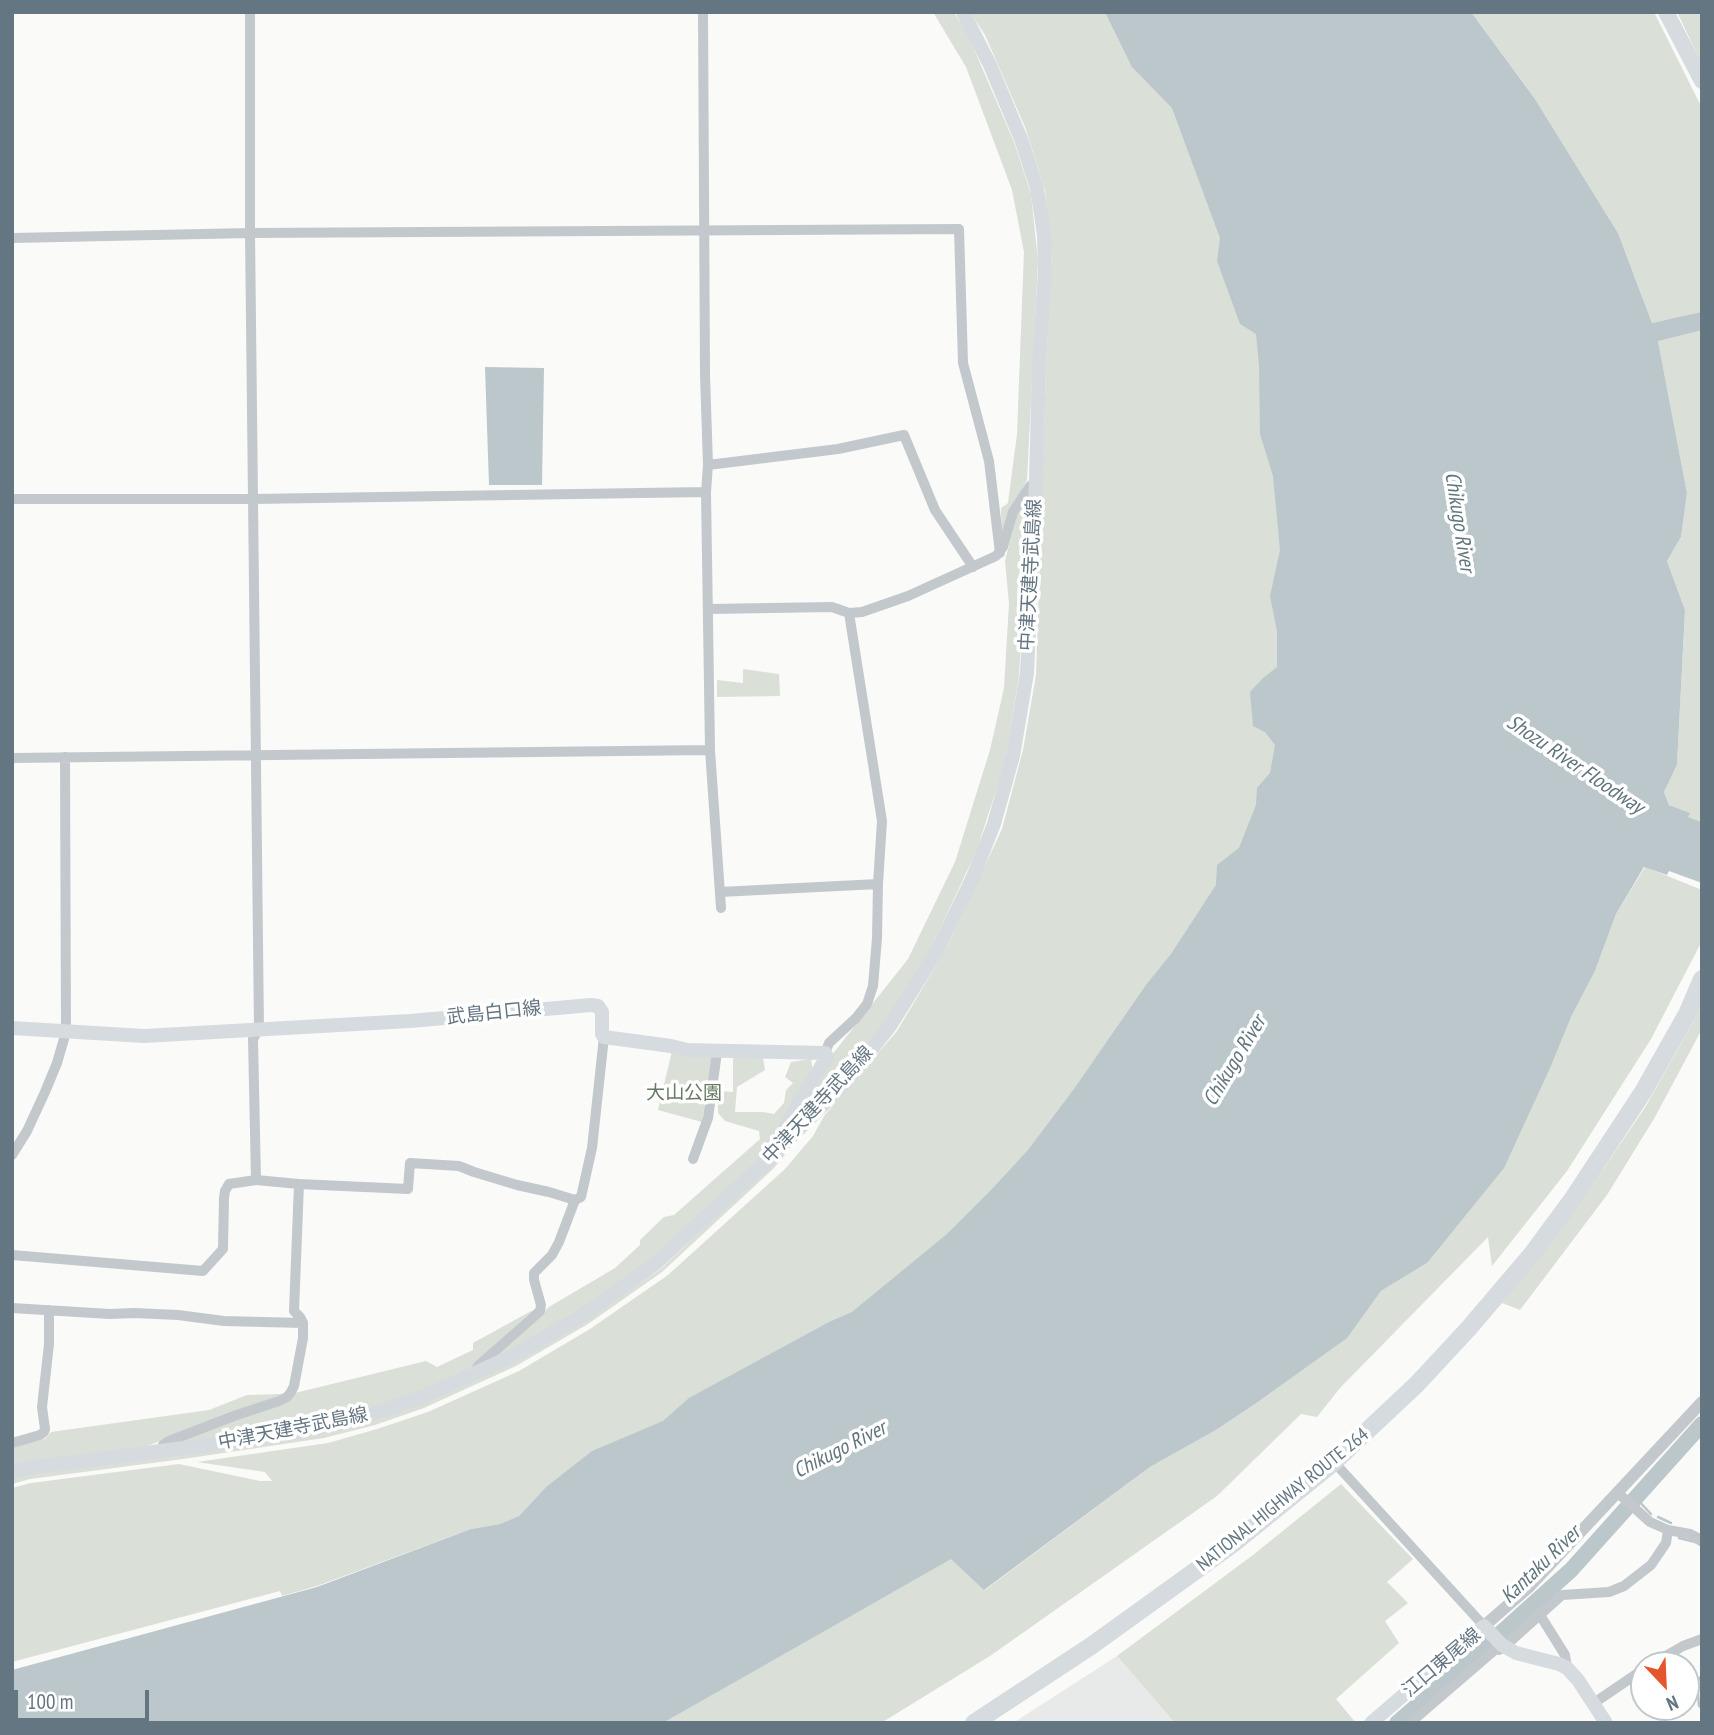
<!DOCTYPE html>
<meta charset="utf-8">
<style>
body{margin:0}
#map{position:relative;width:1714px;height:1735px;overflow:hidden;background:#fafaf8;font-family:"PT Sans Narrow",sans-serif}
canvas{display:block}
.frame{position:absolute;inset:0;border:14px solid #657683;pointer-events:none}
.north{position:absolute;left:1630px;top:1651px;width:70px;height:70px;box-sizing:border-box;background:#fff;border:2px solid #c1c8cd;border-radius:50%;rotate:157deg;font-size:19px;font-weight:700;line-height:28px;text-align:center;color:#657683}
.north::after{content:'';display:block;margin:auto;width:24px;height:32px;background:#e4572e;clip-path:polygon(50% 0,100% 100%,50% 72%,0 100%)}
.scale{position:absolute;left:14px;top:1690px;width:135px;height:32px;box-sizing:border-box;border:4px solid #657683;border-top:0;padding-left:9px;font-size:21px;line-height:24px;white-space:nowrap;color:#657683;-webkit-text-stroke:5px #fff;paint-order:stroke}
</style>
<div id="map">
<canvas width="1714" height="1735"></canvas>
<div class="frame"></div>
<div class="north">N</div>
<div class="scale">100 m</div>
</div>
<script>
const ctx = document.querySelector('canvas').getContext('2d');
ctx.lineJoin = 'round';
function paint(path, color) {
  ctx.fillStyle = color;
  ctx.fill(path, 'evenodd');
}
function poly(rows) {
  const path = new Path2D();
  for (const r of rows) {
    path.moveTo(r[0], r[1]);
    for (let i = 2; i < r.length; i += 2) path.lineTo(r[i], r[i + 1]);
  }
  return path;
}
function strokePath(path, color, width, dash) {
  ctx.strokeStyle = color;
  ctx.lineWidth = width;
  ctx.lineCap = dash ? 'butt' : 'round';
  ctx.setLineDash(dash || []);
  ctx.stroke(path);
}
function label(font, color, halo, rows, align = 'center') {
  ctx.font = font + ' "PT Sans Narrow","Noto Sans JP",sans-serif';
  ctx.lineWidth = 7;
  ctx.setLineDash([]);
  ctx.textBaseline = 'middle';
  ctx.strokeStyle = halo;
  ctx.fillStyle = color;
  for (const [text, x, y, turn = 0] of rows) {
    ctx.save();
    ctx.translate(x, y);
    ctx.rotate((+turn || 0) * Math.PI / 180);
    ctx.textAlign = isNaN(turn) ? turn : align;
    if (halo) ctx.strokeText(text, 0, 0);
    ctx.fillText(text, 0, 0);
    ctx.restore();
  }
}
paint(poly([
 [1117,1656,1175,1723,1013,1723]
]), '#e8e9e9');
paint(poly([
 [933,12,954,12,967,33,1014,142,1031,194,1038,261,1027,480,1010,512,1002,540,1001,508,1008,503,1017,434,1024,252,1012,190,966,67],
 [970,12,1125,12,1260,265,1298,692,1241,861,1030,1156,857,1322,657,1441,545,1488,519,1516,500,1524,471,1529,317,1586,282,1596,280,1591,12,1662,12,1488,31,1483,179,1464,260,1481,272,1481,265,1472,197,1462,328,1443,377,1429,428,1412,519,1371,590,1329,668,1275,785,1169,813,1136,824,1116,897,1031,947,947,1002,829,1023,750,1036,675,1046,366,1052,262,1045,190,1025,127,985,35],
 [1471,12,1654,12,1702,108,1702,822,1688,817,1689,813,1669,805,1664,792,1677,765,1685,610,1667,561,1681,537,1687,493,1658,341,1666,320,1652,323,1618,233,1535,99],
 [1677,12,1702,12,1702,65,1680,18],
 [1029,497,1019,676,1005,763,976,852,931,948,883,1026,841,1078,784,1138,831,1056,908,959,955,862,990,750,1004,688,1009,604,1005,561,1017,514],
 [743,669,779,674,780,696,717,697,717,680,743,683],
 [1645,867,1702,890,1702,941,1651,1039,1567,1171,1492,1266,1488,1237,1340,1388,1317,1417,1301,1414,1217,1496,990,1656,881,1723,663,1723,951,1558,985,1590,1150,1467,1216,1430,1255,1404,1346,1338,1381,1291,1427,1263,1571,1017,1595,971,1616,914],
 [1702,1001,1702,1029,1655,1117,1607,1195,1520,1310,1502,1303,1583,1199,1646,1106,1693,1022],
 [672,1051,712,1055,702,1122,658,1110],
 [763,1057,765,1070,737,1087,735,1112,763,1112,774,1114,784,1103,786,1090,793,1083,785,1077,791,1062,811,1059,813,1072,761,1160,648,1263,579,1312,486,1363,549,1307,615,1268,640,1245,640,1240,664,1217,674,1215,760,1139,759,1131,725,1121,718,1113,718,1091,733,1092,733,1058],
 [782,1154,785,1155,773,1169,662,1272,588,1324,516,1366,424,1408,375,1425,324,1438,183,1459,30,1479,12,1484,12,1478,27,1474,346,1427,586,1320,661,1269],
 [533,1310,464,1373,411,1396,346,1416,270,1432,171,1443,295,1393,426,1361,437,1367,473,1350,473,1343],
 [283,1394,147,1446,12,1465,12,1446,45,1439,51,1432,209,1410,247,1395],
 [1341,1484,1413,1559,1387,1582,1408,1603,1385,1621,1399,1643,1336,1699,1356,1723,1175,1723,1117,1656,1253,1555]
]), '#dadfd7');
paint(poly([
 [1105,12,1471,12,1535,99,1618,233,1652,323,1702,312,1702,330,1658,341,1687,493,1681,537,1667,561,1685,610,1677,765,1664,792,1669,805,1690,813,1688,817,1702,822,1702,883,1669,871,1667,875,1644,867,1616,914,1595,971,1571,1017,1550,1068,1504,1168,1427,1263,1381,1291,1347,1338,1255,1404,1216,1430,1150,1467,984,1590,951,1559,663,1723,12,1723,12,1670,317,1587,471,1529,500,1524,519,1516,545,1488,592,1451,663,1421,689,1398,829,1322,852,1312,947,1234,993,1188,1028,1150,1074,1089,1146,985,1171,954,1216,885,1217,865,1239,848,1256,805,1257,788,1270,773,1275,745,1265,732,1253,726,1250,692,1262,679,1277,667,1277,631,1270,596,1280,550,1273,476,1260,434,1259,365,1256,334,1240,324,1217,261,1220,238,1172,108,1132,67],
 [485,367,544,368,542,485,489,485]
]), '#bbc7cb');
strokePath(poly([
 [1636,1498,1651,1514],
 [1658,1517,1671,1523],
 [1679,1538,1695,1542,1702,1546],
 [1702,1675,1697,1682,1699,1706,1702,1708]
]), '#bbc7cb', 2.5);
strokePath(poly([
 [1397,1723,1492,1641,1571,1570,1702,1424]
]), '#bbc7cb', 16);
strokePath(poly([
 [250,12,250,233,259,1029,253,1039,256,1180],
 [703,12,705,375,708,465,706,492,710,750,721,908],
 [12,238,250,233,959,229,963,363,989,461,1000,553],
 [708,465,838,449,904,435,935,510,973,567],
 [12,499,253,499,706,492],
 [709,609,832,607,849,613,862,612,908,596,996,556,1003,547,1013,512,1030,486,1036,481],
 [12,758,710,750],
 [720,892,878,884],
 [825,1053,829,1043,856,1018,867,1004,873,986,877,938,878,884,882,821,849,613],
 [12,1155,27,1131,45,1092,57,1063,66,1032,65,757],
 [693,1159,708,1118,717,1052],
 [12,1255,203,1271,223,1249,224,1198,225,1191,229,1184,256,1180,299,1184,408,1189,410,1163,459,1166,474,1172,517,1185,549,1192,575,1200],
 [12,1308,110,1314,134,1313,178,1315,224,1321,303,1323],
 [474,1372,478,1366,540,1311,541,1305,534,1280,534,1273,552,1255,559,1242,575,1200,581,1197,592,1148,604,1037],
 [12,1443,40,1435,44,1432,45,1429,42,1407,49,1344,49,1310],
 [160,1451,163,1445,169,1441,234,1416,279,1401,287,1397,291,1392,294,1386,303,1338,303,1323,300,1317,294,1311,299,1184],
 [1334,1462,1484,1626],
 [1618,1493,1650,1522,1668,1530,1690,1534,1702,1540],
 [1540,1615,1565,1655,1567,1668],
 [1650,1665,1683,1646,1702,1639],
 [1594,1703,1644,1669],
 [1410,1723,1496,1649,1499,1650,1504,1647,1562,1595,1609,1592,1624,1586,1651,1565,1666,1543,1668,1530]
]), '#c3c8cc', 10);
strokePath(poly([
 [1484,1626,1529,1587,1702,1402]
]), '#c3c8cc', 12);
strokePath(poly([
 [12,1028,144,1036,410,1021,591,1005,598,1006,602,1012,602,1034,604,1037,671,1046,687,1050,825,1053,827,1057,797,1106,776,1145],
 [12,1472,28,1468,277,1436,354,1420,420,1398,512,1356,582,1316,655,1264,769,1159,847,1081,890,1026,938,949,973,877,994,824,1013,756,1027,673,1036,481,1039,366,1045,270,1044,235,1037,188,1021,139,990,65,963,12],
 [1371,1723,1484,1626,1502,1645,1516,1653,1559,1664,1567,1668,1578,1680,1606,1723]
]), '#d6dbdf', 14);
strokePath(poly([
 [1666,12,1702,81]
]), '#d6dbdf', 16);
strokePath(poly([
 [974,1723,1091,1646,1234,1543,1334,1462,1417,1384,1469,1328,1532,1254,1574,1197,1643,1092,1687,1014,1702,979]
]), '#d6dbdf', 18);
label('19px', '#657683', '#fff', [
 ["中津天建寺武島線",1031,575,-87],
 ["武島白口線",494,1013,-6],
 ["中津天建寺武島線",818,1105,-47],
 ["中津天建寺武島線",293,1429,-11],
 ["NATIONAL HIGHWAY ROUTE 264",1283,1500,-39],
 ["江口東尾線",1442,1663,-40]
]);
label('19px', '#687a64', '#fff', [
 ["大山公園",684,1094]
]);
label('italic 21px', '#60757c', '#fff', [
 ["Chikugo River",1459,522,81],
 ["Shozu River Floodway",1575,765,34],
 ["Chikugo River",1235,1061,-59],
 ["Chikugo River",840,1450,-27],
 ["Kantaku River",1541,1565,-44]
]);
</script>
